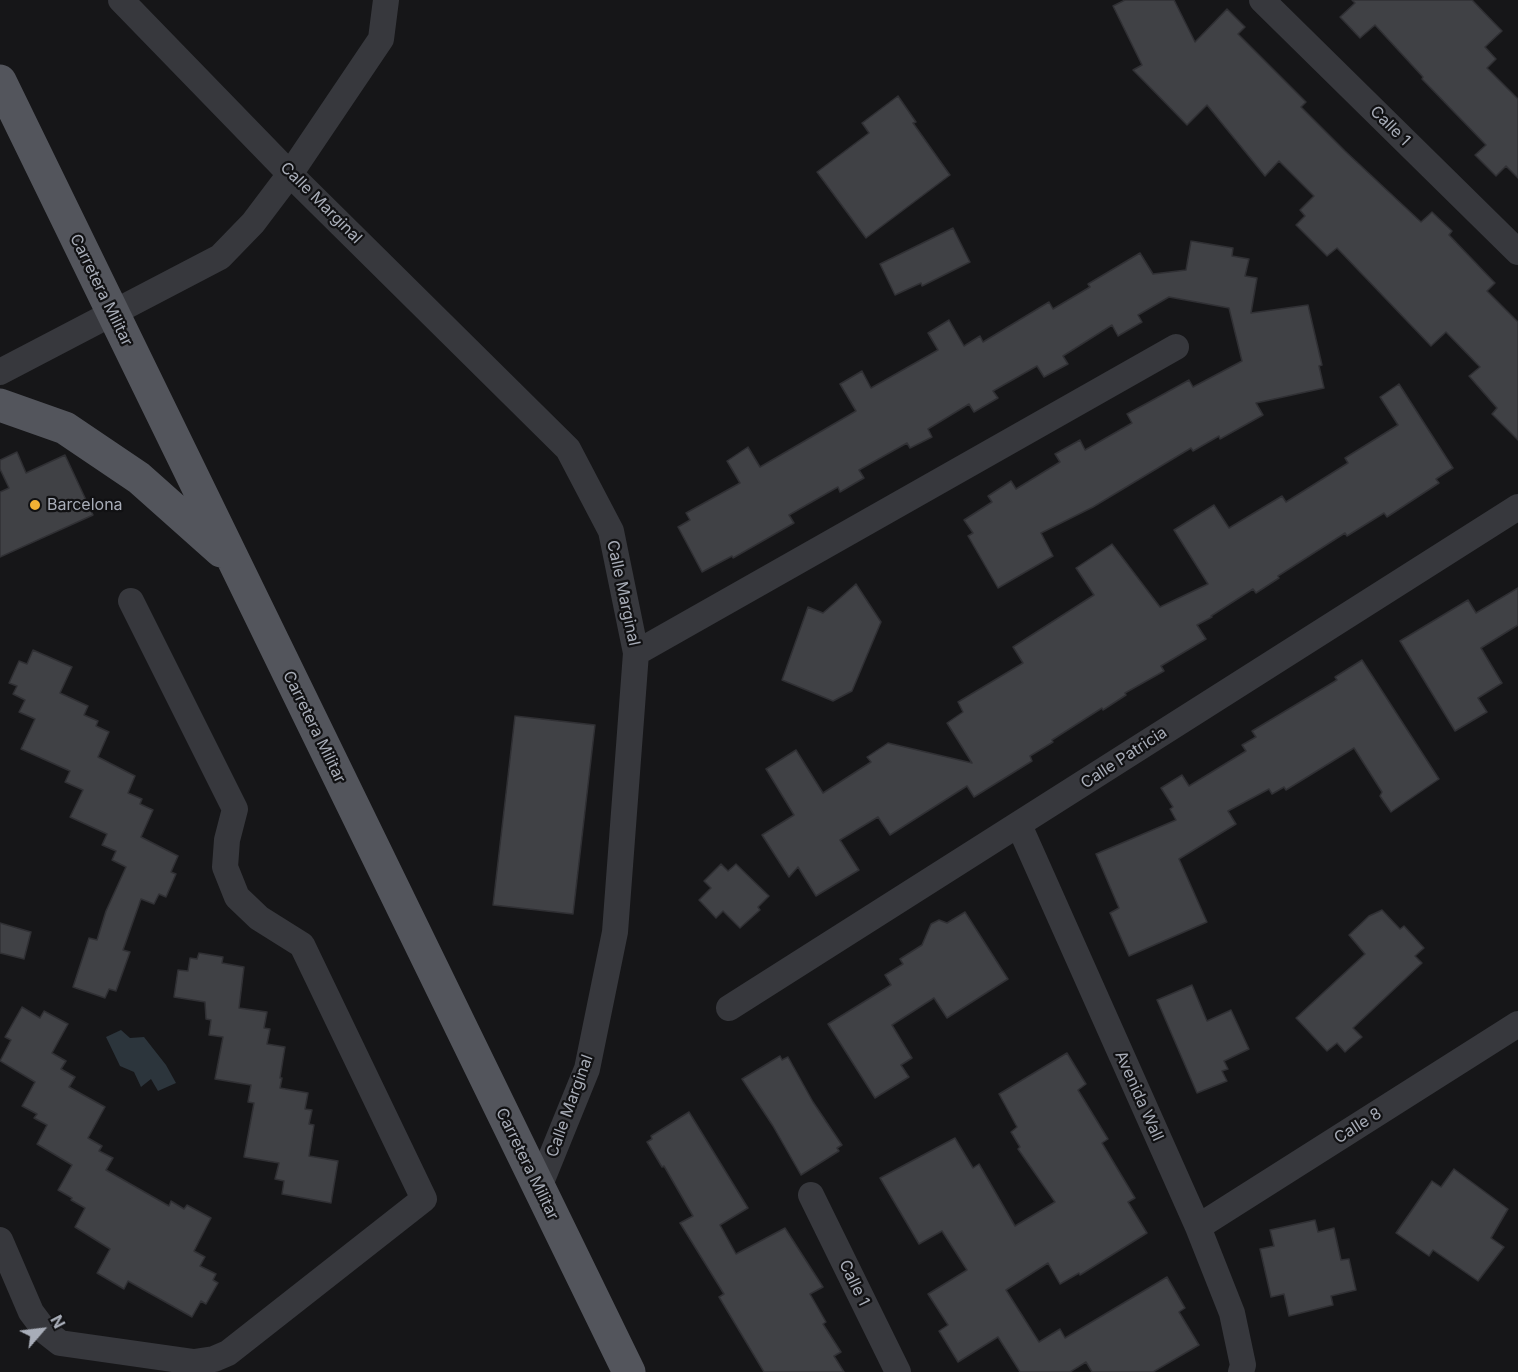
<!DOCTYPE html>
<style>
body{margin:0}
#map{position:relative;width:1518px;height:1372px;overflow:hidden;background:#161618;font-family:Inter,sans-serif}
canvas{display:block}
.north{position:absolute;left:12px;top:1300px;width:60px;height:60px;-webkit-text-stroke:4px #111113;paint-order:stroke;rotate:62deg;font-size:16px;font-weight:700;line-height:24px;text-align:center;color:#a8adb8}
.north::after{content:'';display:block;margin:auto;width:21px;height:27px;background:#a8adb8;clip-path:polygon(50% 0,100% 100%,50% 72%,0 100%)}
</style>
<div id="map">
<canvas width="1518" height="1372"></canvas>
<div class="north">N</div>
</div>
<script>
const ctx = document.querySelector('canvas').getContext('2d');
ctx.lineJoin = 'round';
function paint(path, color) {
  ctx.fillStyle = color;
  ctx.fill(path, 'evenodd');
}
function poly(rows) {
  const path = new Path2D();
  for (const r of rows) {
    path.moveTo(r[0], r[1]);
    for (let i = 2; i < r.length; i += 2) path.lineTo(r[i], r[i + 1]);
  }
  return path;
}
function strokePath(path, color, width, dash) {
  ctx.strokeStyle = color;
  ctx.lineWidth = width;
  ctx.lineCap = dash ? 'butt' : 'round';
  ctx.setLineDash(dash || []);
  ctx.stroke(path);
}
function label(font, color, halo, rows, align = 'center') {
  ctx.font = font + ' Inter,sans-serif';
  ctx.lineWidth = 4.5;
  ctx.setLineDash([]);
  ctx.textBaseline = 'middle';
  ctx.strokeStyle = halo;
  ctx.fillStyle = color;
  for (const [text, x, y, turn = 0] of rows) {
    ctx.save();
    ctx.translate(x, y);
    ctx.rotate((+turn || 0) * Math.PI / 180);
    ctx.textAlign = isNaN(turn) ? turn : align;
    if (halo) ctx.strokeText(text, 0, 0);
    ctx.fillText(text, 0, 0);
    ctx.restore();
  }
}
paint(poly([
 [121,1030,130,1038,144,1037,166,1065,176,1083,158,1091,151,1079,141,1087,134,1072,120,1066,106,1037]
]), '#2c353c');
const building = poly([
 [1125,0,1174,0,1195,42,1227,9,1245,27,1238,34,1306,102,1301,107,1345,151,1421,222,1432,212,1452,231,1449,235,1495,283,1487,291,1518,322,1518,440,1492,414,1497,408,1469,376,1480,367,1446,332,1431,346,1337,248,1327,256,1296,225,1305,216,1300,210,1314,196,1279,161,1265,176,1207,105,1187,125,1133,70,1142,65,1113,6,1125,0],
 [1352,0,1472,0,1502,31,1485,47,1496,59,1487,68,1518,99,1518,178,1506,166,1496,176,1475,155,1486,145,1422,79,1423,77,1375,25,1360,38,1340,17,1355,3,1352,0],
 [898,96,916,122,913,123,950,175,866,238,817,172,869,133,862,123,898,96],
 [953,228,970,262,922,286,921,283,895,295,880,264,953,228],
 [1191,241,1233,248,1232,256,1249,259,1245,276,1257,278,1251,313,1308,305,1322,365,1319,366,1324,388,1256,403,1263,415,1220,439,1219,436,1193,451,1191,448,1093,507,1041,533,1053,556,998,588,968,536,973,533,964,520,992,502,988,496,1011,481,1016,489,1060,462,1055,454,1080,440,1085,450,1132,423,1127,414,1151,401,1189,380,1193,387,1242,361,1229,308,1169,297,1138,315,1142,322,1118,336,1112,325,1063,356,1068,364,1044,377,1037,366,993,391,998,398,974,412,969,404,928,429,932,437,910,448,907,443,859,470,864,478,840,492,838,487,789,515,794,523,733,558,732,556,702,572,678,527,690,520,686,513,740,483,727,461,748,447,760,467,856,411,840,384,862,371,871,388,938,350,928,333,949,320,964,346,980,336,983,342,1049,302,1053,309,1090,287,1088,284,1140,253,1153,274,1186,270,1191,241],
 [1399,384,1453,468,1436,479,1439,483,1387,517,1384,513,1347,536,1345,533,1278,576,1279,578,1256,593,1253,589,1211,616,1212,617,1197,625,1206,639,1161,666,1164,671,1125,693,1126,695,1103,710,1102,708,1052,740,1053,742,1030,756,1032,761,974,797,967,786,890,835,878,817,840,840,859,870,816,896,798,867,789,877,762,835,794,815,766,769,796,750,823,793,871,762,867,757,888,743,972,763,947,723,963,712,958,702,1023,663,1013,647,1094,595,1076,568,1112,544,1160,607,1208,584,1174,530,1214,505,1229,528,1282,496,1286,502,1348,463,1345,458,1398,425,1380,397,1399,384],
 [17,452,26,473,65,455,93,515,0,557,0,492,9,488,0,469,0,460,17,452],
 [856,584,881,622,852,691,833,701,782,680,808,607,823,613,856,584],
 [1518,588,1518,625,1481,648,1502,683,1478,698,1487,712,1455,731,1400,641,1468,600,1476,613,1518,588],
 [33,650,72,667,60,693,88,706,84,715,98,721,96,726,109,732,98,757,135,776,128,793,142,799,140,804,153,810,141,837,178,856,171,872,176,874,166,897,159,894,154,904,141,899,123,950,130,952,116,991,109,989,105,998,73,987,89,938,97,940,106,911,126,867,112,860,116,851,102,845,107,834,70,817,83,790,65,782,70,771,21,749,35,719,19,712,25,700,13,694,17,686,9,683,19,661,27,664,33,650],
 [1362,660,1439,779,1391,812,1380,796,1382,792,1354,748,1286,790,1284,787,1272,794,1269,789,1228,811,1236,824,1179,859,1207,922,1129,956,1110,913,1119,908,1096,854,1176,820,1170,809,1173,807,1161,788,1182,775,1189,786,1246,751,1242,745,1256,737,1252,731,1337,680,1335,677,1362,660],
 [515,716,595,725,573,914,493,905,515,716],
 [721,864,728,871,736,864,769,896,758,907,760,910,740,928,723,911,716,918,699,900,711,888,704,881,721,864],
 [1382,910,1400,929,1404,926,1424,948,1415,956,1422,963,1353,1028,1362,1037,1345,1052,1337,1043,1327,1051,1296,1018,1365,954,1349,935,1369,916,1382,910],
 [965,912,1008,979,947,1018,934,998,892,1025,912,1058,901,1065,909,1077,875,1098,828,1024,891,985,885,975,903,964,900,959,922,945,931,924,939,920,947,923,965,912],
 [0,923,31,932,24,959,0,953,0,923],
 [199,953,223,957,222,963,244,967,239,1008,267,1012,264,1028,270,1029,267,1044,285,1047,280,1078,282,1078,280,1088,308,1093,305,1109,312,1110,309,1124,314,1125,309,1156,338,1161,331,1203,282,1194,284,1181,275,1179,279,1163,244,1157,254,1103,248,1102,251,1085,215,1079,223,1037,209,1035,211,1020,206,1019,205,1002,174,997,178,970,188,971,190,958,197,959,199,953],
 [1192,985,1207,1021,1231,1010,1249,1049,1224,1061,1228,1069,1222,1071,1227,1081,1197,1093,1157,1000,1192,985],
 [22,1007,40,1018,44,1011,68,1024,52,1053,66,1061,61,1069,75,1077,69,1087,105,1107,88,1138,102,1146,99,1151,113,1158,106,1170,169,1206,171,1201,184,1209,187,1205,211,1218,194,1251,205,1257,200,1266,216,1274,213,1280,218,1283,206,1304,201,1301,192,1317,128,1281,124,1289,97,1273,110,1249,75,1227,85,1208,71,1200,72,1198,58,1190,72,1165,37,1144,47,1125,34,1118,37,1114,22,1106,35,1082,0,1061,11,1040,5,1037,22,1007],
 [1067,1053,1086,1084,1078,1090,1108,1139,1102,1143,1135,1198,1128,1202,1147,1233,1080,1275,1079,1273,1060,1284,1048,1263,1006,1290,1039,1342,1060,1329,1065,1338,1167,1277,1185,1308,1179,1312,1199,1345,1153,1372,1092,1372,1086,1362,1070,1372,1020,1372,998,1337,958,1362,939,1331,948,1325,928,1294,967,1270,942,1231,919,1244,880,1178,955,1138,973,1168,979,1164,1015,1226,1055,1202,1018,1149,1020,1147,1011,1132,1017,1127,999,1094,1067,1053],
 [780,1056,782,1060,788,1057,813,1102,842,1145,837,1148,839,1151,801,1175,773,1126,742,1079,780,1056],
 [689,1112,748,1208,720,1225,736,1254,785,1228,823,1287,810,1294,826,1322,823,1324,841,1352,834,1356,844,1372,764,1372,719,1297,724,1294,680,1223,693,1216,664,1166,662,1167,647,1142,652,1139,651,1136,689,1112],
 [1454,1169,1508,1209,1491,1238,1504,1247,1478,1281,1433,1250,1429,1256,1396,1233,1432,1181,1441,1187,1454,1169],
 [1315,1220,1318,1232,1334,1228,1341,1260,1349,1259,1356,1290,1331,1296,1333,1305,1289,1316,1284,1294,1271,1297,1260,1249,1274,1246,1270,1230,1315,1220]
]);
paint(building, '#404145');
strokePath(building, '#303034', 1.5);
strokePath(poly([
 [121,0,290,174,568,449,611,531,636,653,615,932,587,1069,539,1187],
 [1262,0,1518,252],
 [0,372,220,257,253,223,290,174,381,39,386,0],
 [636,653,1176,347],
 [1019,825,1198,1227,1232,1313,1243,1365,1241,1372],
 [729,1008,1518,507],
 [811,1195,898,1372],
 [1198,1227,1518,1024],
 [0,1240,31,1312,46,1332,60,1343,194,1362,214,1359,228,1353,424,1199,302,945,259,918,237,897,225,867,227,840,235,809,131,601]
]), '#37383d', 26);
strokePath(poly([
 [0,81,629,1372],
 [0,405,65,428,139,478,221,551]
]), '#53555c', 33);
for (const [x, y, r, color] of [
 [35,505,6,"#f2b134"]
]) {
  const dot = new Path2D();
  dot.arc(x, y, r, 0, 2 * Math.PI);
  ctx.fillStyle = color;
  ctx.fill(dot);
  strokePath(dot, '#111113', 2);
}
label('16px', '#a8adb8', '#111113', [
 ["Calle 1",1390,126,45],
 ["Calle Marginal",321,203,45],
 ["Carretera Militar",101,290,64],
 ["Calle Marginal",623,593,78],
 ["Carretera Militar",314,727,64],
 ["Calle Patricia",1124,758,-33],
 ["Avenida Wall",1139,1096,66],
 ["Calle Marginal",570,1106,-70],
 ["Calle 8",1358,1126,-32],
 ["Carretera Militar",527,1164,64],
 ["Calle 1",854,1283,64]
]);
label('16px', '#a8adb8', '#111113', [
 ["Barcelona",47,505]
], 'left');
</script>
